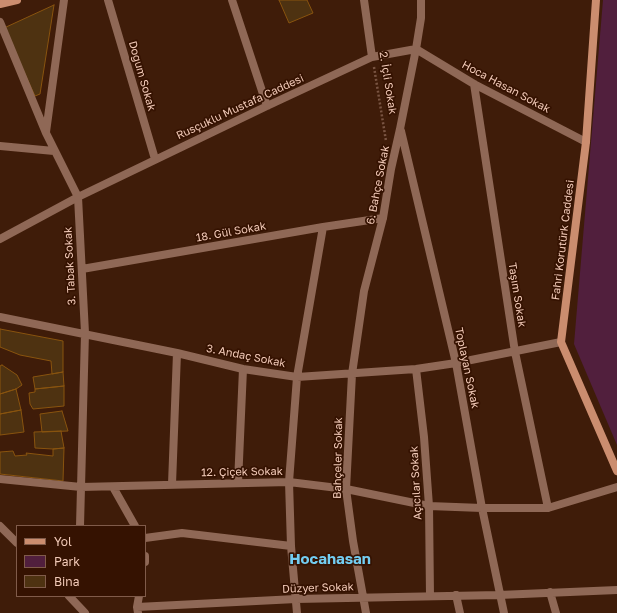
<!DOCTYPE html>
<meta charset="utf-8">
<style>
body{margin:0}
#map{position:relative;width:617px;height:613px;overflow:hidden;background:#3f1c09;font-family:"Golos Text",sans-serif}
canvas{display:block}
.legend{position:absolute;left:16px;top:525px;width:130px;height:72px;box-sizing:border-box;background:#351201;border:1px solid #805b4a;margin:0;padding:5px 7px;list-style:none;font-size:12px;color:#f1c9b7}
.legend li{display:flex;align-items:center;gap:8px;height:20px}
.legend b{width:20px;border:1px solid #805b4a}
</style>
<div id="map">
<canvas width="617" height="613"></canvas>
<ul class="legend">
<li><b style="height:5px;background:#cb8d6f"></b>Yol</li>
<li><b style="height:11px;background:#511f3d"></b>Park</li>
<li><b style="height:11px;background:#4e3211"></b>Bina</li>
</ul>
</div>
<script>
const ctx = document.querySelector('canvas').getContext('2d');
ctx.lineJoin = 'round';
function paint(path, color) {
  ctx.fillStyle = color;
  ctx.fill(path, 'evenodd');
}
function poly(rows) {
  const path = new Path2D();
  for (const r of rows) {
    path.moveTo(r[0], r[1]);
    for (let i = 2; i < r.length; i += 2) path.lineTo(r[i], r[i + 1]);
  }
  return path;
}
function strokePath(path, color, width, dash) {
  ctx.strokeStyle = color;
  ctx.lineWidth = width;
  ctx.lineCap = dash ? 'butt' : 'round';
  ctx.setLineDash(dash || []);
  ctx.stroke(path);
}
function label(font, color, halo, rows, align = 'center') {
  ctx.font = font + ' "Golos Text",sans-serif';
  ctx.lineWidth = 3.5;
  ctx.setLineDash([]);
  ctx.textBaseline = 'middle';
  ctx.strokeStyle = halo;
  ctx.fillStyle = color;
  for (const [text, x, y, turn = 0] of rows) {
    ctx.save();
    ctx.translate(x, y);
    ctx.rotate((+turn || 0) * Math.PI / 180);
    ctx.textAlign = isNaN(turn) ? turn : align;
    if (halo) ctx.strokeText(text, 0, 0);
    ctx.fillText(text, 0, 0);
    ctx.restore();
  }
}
paint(poly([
 [603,0,617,0,617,445,574,344]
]), '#511f3d');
const building = poly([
 [279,0,307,0,313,13,289,23,279,0],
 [54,5,40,94,35,96,4,28,54,5],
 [0,329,63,341,63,372,52,374,51,361,20,355,0,347,0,329],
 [2,365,17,375,22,385,16,389,0,394,0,366,2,365],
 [63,372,64,386,35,389,33,377,63,372],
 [64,386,64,406,33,409,30,404,29,393,35,392,35,389,64,386],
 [16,389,21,410,0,414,0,394,16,389],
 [21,410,24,432,0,435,0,414,21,410],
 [62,411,68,431,42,432,40,414,62,411],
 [61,431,64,448,53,449,35,448,34,432,61,431],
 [64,448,63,481,0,474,0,452,13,451,15,456,27,455,26,453,53,456,53,449,64,448]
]);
paint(building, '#4e3211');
strokePath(building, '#89540f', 1);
strokePath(poly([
 [374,67,386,141]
]), '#795442', 2.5, [2, 2]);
strokePath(poly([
 [108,0,155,159],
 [232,0,267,106],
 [364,0,372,57],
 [0,22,46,133,78,197,85,333,80,526],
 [474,84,515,352,548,508],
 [401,131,456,363,482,508,504,613],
 [46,132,64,0],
 [0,146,54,151],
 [0,239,78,197,267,106,372,57,416,49,474,84,586,142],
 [82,269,323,227,383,218],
 [0,317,177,353,243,369,297,377,416,369,456,363,561,342],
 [416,369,424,437,429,506,430,596],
 [0,479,81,487,289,482,346,489,429,506,482,508,548,508,617,487],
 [238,483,243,369],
 [172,484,177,353],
 [113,487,135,526],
 [0,526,17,543],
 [145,538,182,533,291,546],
 [145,556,145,562],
 [550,592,556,613],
 [456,595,460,613],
 [69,596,85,613],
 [137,607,296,599,499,595,617,590],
 [138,613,137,607,139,596],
 [297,613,291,546,289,482,297,377,323,227],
 [366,613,353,541,346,489,352,374,364,291,383,218,391,169,400,129,416,49,421,18,421,0]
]), '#8f6856', 8);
strokePath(poly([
 [596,0,586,142,561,342,617,471],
 [0,4,17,0]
]), '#cb8d6f', 8);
label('11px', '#f1c9b7', '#351201', [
 ["Doğum Sokak",142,76,74],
 ["2. İçli Sokak",388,83,81],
 ["Hoca Hasan Sokak",506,87,28],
 ["Rusçuklu Mustafa Caddesi",240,107,-25],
 ["6. Bahçe Sokak",378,185,-79],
 ["18. Gül Sokak",231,232,-10],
 ["Fahri Korutürk Caddesi",563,240,-83],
 ["3. Tabak Sokak",70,266,-93],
 ["Taşım Sokak",517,295,81],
 ["3. Andaç Sokak",246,356,11],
 ["Toplayan Sokak",467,368,78],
 ["Bahçeler Sokak",338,458,-89],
 ["12. Çiçek Sokak",242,472,-1],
 ["Açıcılar Sokak",416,483,-93],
 ["Düzyer Sokak",318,588,-2]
]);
label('bold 15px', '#73cdf1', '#351201', [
 ["Hocahasan",330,559]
]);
</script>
